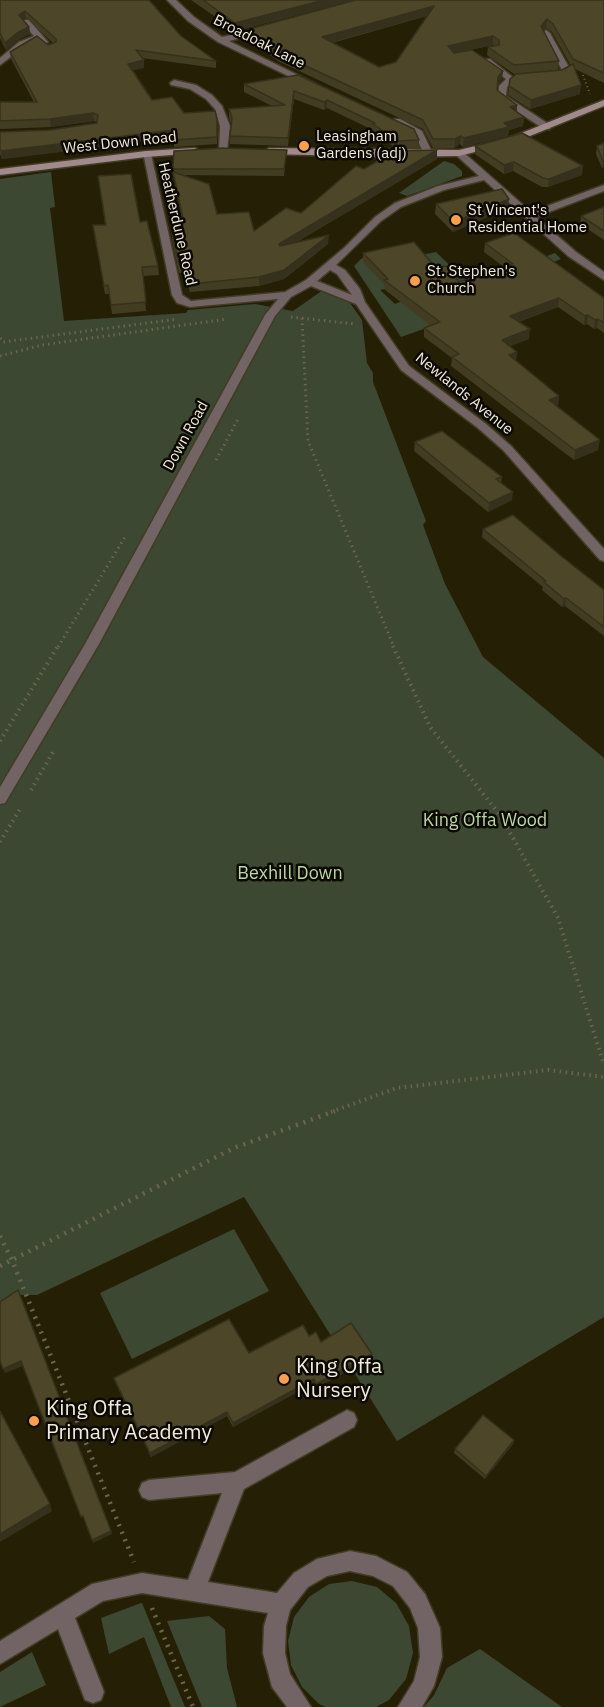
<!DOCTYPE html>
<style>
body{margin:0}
canvas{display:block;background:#251f05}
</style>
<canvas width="604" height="1707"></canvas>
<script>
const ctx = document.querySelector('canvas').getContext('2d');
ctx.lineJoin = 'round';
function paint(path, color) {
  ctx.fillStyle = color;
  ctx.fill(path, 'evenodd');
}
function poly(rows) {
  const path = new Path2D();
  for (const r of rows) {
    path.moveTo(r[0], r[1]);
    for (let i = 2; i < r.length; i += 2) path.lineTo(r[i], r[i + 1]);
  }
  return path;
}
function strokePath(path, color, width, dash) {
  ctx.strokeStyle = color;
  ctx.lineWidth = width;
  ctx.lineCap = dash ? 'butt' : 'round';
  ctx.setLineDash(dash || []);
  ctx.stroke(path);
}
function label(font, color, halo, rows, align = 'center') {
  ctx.font = font + ' "IBM Plex Sans",sans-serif';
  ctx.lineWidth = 5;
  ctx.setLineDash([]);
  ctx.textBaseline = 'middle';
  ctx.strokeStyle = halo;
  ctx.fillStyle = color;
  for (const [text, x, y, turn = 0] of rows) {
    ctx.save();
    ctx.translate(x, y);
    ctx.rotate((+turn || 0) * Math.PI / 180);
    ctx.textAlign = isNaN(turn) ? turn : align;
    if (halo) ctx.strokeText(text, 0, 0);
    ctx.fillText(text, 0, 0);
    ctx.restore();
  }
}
paint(poly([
 [444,161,454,164,462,171,462,176,407,196,399,193],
 [51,172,55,207,50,208,64,321,186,313,188,310,255,304,293,311,323,290,343,297,350,303,362,320,367,363,373,373,373,382,426,521,423,525,445,584,483,657,604,758,604,1317,397,1441,244,1197,37,1295,19,1295,0,1307,0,179],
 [436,252,469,284,555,253,561,259,543,266,483,308,401,337,354,266,362,258,367,262,390,288,380,290,395,304,402,301,416,256],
 [234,1229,269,1291,132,1359,100,1293],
 [352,1581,377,1587,396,1603,409,1626,413,1653,406,1679,389,1700,376,1707,326,1707,319,1704,302,1687,291,1665,288,1641,294,1617,309,1597,329,1584],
 [141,1603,142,1603,185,1707,171,1707,144,1637,109,1654,101,1618],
 [209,1616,225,1629,227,1668,237,1707,202,1707,167,1621],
 [480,1649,562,1707,424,1707,434,1695,447,1668],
 [32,1652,46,1685,0,1707,0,1672]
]), '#3c4831');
const lane = poly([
 [347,1410,354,1413,357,1420,354,1427,244,1489,208,1582,277,1593,294,1573,317,1559,350,1551,376,1556,407,1572,425,1594,440,1628,442,1657,434,1686,422,1707,398,1707,414,1681,420,1657,418,1628,410,1608,393,1586,373,1576,350,1571,327,1576,308,1587,290,1610,286,1626,285,1653,290,1674,311,1707,287,1707,272,1687,263,1653,264,1626,268,1613,142,1593,103,1601,75,1618,104,1692,101,1700,93,1703,85,1700,58,1629,0,1664,0,1641,92,1584,142,1573,188,1580,222,1493,149,1500,142,1497,139,1490,142,1483,149,1480,235,1472,347,1410]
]);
const street = poly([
 [167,0,176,0,194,17,222,37,268,27,268,31,229,41,316,84,309,86,218,42,188,21,167,0],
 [23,20,29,20,48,42,44,45,38,40,25,46,0,65,0,58,19,42,34,36,23,24,23,20],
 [546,30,550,33,571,71,570,73,553,78,549,75,562,70,542,33,546,30],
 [484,59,490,59,515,79,507,87,506,96,550,125,550,129,544,129,498,99,499,86,506,79,484,63,484,59],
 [174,80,196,85,212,95,222,106,230,126,227,151,219,149,220,126,215,109,206,99,190,89,171,85,170,83,174,80],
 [394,119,400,119,422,131,433,154,431,156,425,156,415,135,394,123,394,119],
 [456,151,462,151,531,212,604,185,604,191,536,217,576,252,604,272,604,280,568,256,484,180,444,190,401,207,381,221,336,265,345,270,360,289,365,302,409,366,486,424,511,446,604,549,604,561,600,560,503,450,478,428,401,370,356,304,311,286,291,297,275,316,99,644,5,803,0,804,0,787,85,644,265,315,278,299,190,307,177,303,172,295,143,152,151,154,182,295,191,301,285,292,306,280,344,248,375,217,395,203,438,186,479,176,456,155,456,151],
 [330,270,337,274,352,295,317,281,330,270]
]);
const secondary = poly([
 [604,100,604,106,515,142,459,156,389,157,269,154,264,151,269,148,459,150,509,138,604,100],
 [194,148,197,149,197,153,146,157,0,175,0,169,146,151,194,148]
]);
strokePath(lane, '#413c23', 3);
strokePath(street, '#413c23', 3);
strokePath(secondary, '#413c23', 3);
strokePath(poly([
 [583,75,590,94]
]), '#6b654f', 2, [1, 3]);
strokePath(poly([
 [291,317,355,324],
 [302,318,308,441,394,647],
 [0,338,3,342,178,319],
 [0,356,42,345,227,319],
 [216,460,238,419],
 [58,647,125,537]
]), '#6b654f', 3, [1.5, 4]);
strokePath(poly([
 [393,646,430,727,500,815,558,918,604,1065],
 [0,741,58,646],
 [31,790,53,752],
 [0,842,20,809],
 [331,1112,397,1088,548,1070,604,1077]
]), '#6b654f', 4, [1.5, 4.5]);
strokePath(poly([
 [0,1236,12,1260,134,1562],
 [0,1266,234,1148,335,1111],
 [152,1608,193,1707]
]), '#6b654f', 4.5, [2, 6]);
paint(lane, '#726365');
paint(street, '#726365');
paint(secondary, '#a18a8d');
paint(poly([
 [0,0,181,36,216,61,216,68,142,58,144,68,133,70,152,100,218,126,217,144,174,147,174,138,2,159,0,154,0,132,50,130,97,123,97,122,94,121,51,127,0,129,0,102,34,102,11,59,10,52,53,43,26,18,23,20,29,27,30,34,18,40,6,50,0,38],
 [191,0,355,0,236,31],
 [604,0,604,83,575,69,580,94,530,109,508,95,510,79,562,70,571,66,552,32,546,28,543,31,559,61,558,70,514,74,487,55,488,47,494,46,493,45,461,52,502,79,497,86,497,90,517,105,517,112,524,117,523,126,509,130,508,136,463,147,460,144,454,148,433,148,423,129,280,62,246,39,246,30],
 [427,16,396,62,379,67,332,43],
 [298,75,419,140,419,148,397,149,373,132,373,130,327,108,324,110,294,99,288,146,230,144,231,124,229,117,229,109,272,106,244,92,244,84],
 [604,143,604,167,602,168,596,154,597,146],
 [475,146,582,175,548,187,542,187,513,171,504,174,475,154],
 [287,150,284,176,183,175,217,214,254,231,301,213,364,169,437,159,295,243,328,244,284,279,259,286,190,292,184,273,179,273,172,241,172,233,182,219,174,180,174,151],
 [98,176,140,222,158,266,159,275,143,276,146,311,112,314,109,294,105,294,93,225,105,225],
 [436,204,508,208,453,232,435,214],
 [604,207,604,240,580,224,581,216],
 [485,243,604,298,604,333,597,328,594,329,587,324,584,325,558,307,519,322,529,339,509,346,517,352,516,361,559,396,558,405,557,406,598,450,574,460,451,366,452,358,424,337,424,328,431,326,384,289,384,284,363,262,363,253,436,268,459,282,504,267,484,252],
 [415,442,502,477,501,483,512,500,488,512,414,451],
 [483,529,561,556,604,590,604,636,565,606,562,607,542,590,543,587,482,537],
 [309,1336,321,1342,372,1354,372,1358,316,1388,314,1383,233,1427,227,1416,151,1457,115,1382,114,1378,249,1353],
 [514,1440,513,1444,485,1479,454,1453,455,1449]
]), '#423c22');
paint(poly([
 [324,0,355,0,236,31,235,23],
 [434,6,433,14,322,45,322,37],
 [25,11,26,18,20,22,19,15],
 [547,19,546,28,540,34,541,26],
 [29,27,30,34,18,40,6,50,5,43,17,33],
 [493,36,493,45,447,55,448,46],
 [144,60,144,68,129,71,128,64],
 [503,71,502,79,497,86,498,77],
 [581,85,580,94,530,109,531,100],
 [294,91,294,99,288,146,288,138],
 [327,100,327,108,324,110,324,102],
 [517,105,516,114,510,107],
 [93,113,94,121,51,127,50,119],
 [524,117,523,126,509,130,508,136,463,147,464,138],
 [174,130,174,138,2,159,1,151],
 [461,136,460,144,454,148,455,139],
 [437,150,437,159,279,252,279,244],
 [604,160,604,167,602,168,603,161],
 [514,162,513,171,504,174,504,165],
 [583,166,582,175,548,187,549,179],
 [509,199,508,208,453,232,454,222],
 [329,235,328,244,284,279,259,286,259,277],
 [559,298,558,307,509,325,510,316],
 [588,315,587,324,584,325,585,316],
 [598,319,597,328,594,329,595,320],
 [530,329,529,339,501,350,502,340],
 [517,352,515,362,509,355],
 [559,396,558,405,548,409,549,400],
 [600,440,598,450,574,460,575,450],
 [513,492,512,500,488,512,489,503],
 [566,598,565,606,562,607,564,599],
 [372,1354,372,1358,316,1388,316,1384],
 [21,1361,23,1366,5,1373,3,1369],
 [314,1379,314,1383,233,1427,233,1423],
 [227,1412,227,1416,151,1457,150,1453],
 [514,1440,513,1444,485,1479,486,1476],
 [50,1504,52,1511,0,1542,0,1534],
 [111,1531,112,1534,93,1543,92,1540]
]), '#36311c');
const building = poly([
 [0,0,149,0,181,36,216,61,136,50,144,60,128,64,152,100,172,97,184,113,215,111,217,119,217,137,174,140,174,130,1,151,0,149,0,132,50,130,97,123,98,115,93,113,50,119,0,121,0,102,37,102,10,52,37,36,48,45,56,42,56,39,25,11,19,15,29,27,17,33,5,43,0,33,0,0],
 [203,0,324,0,235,23,203,0],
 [356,0,604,0,604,73,573,59,553,24,547,19,541,26,559,61,514,65,488,47,499,45,499,40,493,36,448,46,454,53,472,50,503,71,498,77,497,90,517,105,510,107,524,117,504,123,509,127,464,138,461,136,455,139,433,139,423,120,280,54,246,30,356,0],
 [434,6,396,62,379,67,322,37,434,6],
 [573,64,581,85,531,100,509,86,510,79,516,74,562,70,573,64],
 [298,75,414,129,419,140,398,141,373,124,375,123,327,100,324,102,294,91,288,138,230,136,232,118,229,109,285,105,244,84,298,75],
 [522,133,583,166,549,179,543,178,514,162,504,165,475,146,522,133],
 [604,143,604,160,603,161,597,146,604,143],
 [224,148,287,150,284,169,173,169,174,151,224,148],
 [437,150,279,244,280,246,329,235,284,270,259,277,190,284,183,264,179,264,172,233,172,219,183,218,173,172,209,184,217,214,249,212,254,231,286,208,301,213,356,166,364,169,395,151,437,150],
 [131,174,140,222,147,221,158,266,142,267,146,302,111,305,108,285,104,286,93,225,106,225,98,176,131,174],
 [502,189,509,199,454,222,436,204,502,189],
 [604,207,604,231,581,216,604,207],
 [514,233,604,298,604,323,598,319,595,320,588,315,585,316,559,298,510,316,530,329,502,340,517,352,509,355,559,396,549,400,600,440,575,450,452,357,459,354,424,328,440,322,384,280,388,279,363,253,414,242,436,268,446,266,459,282,513,264,485,243,514,233],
 [442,431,502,477,496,479,513,492,489,503,415,442,442,431],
 [513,515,561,556,604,590,604,627,566,598,564,599,544,582,546,581,483,529,513,515],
 [18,1290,111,1531,92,1540,83,1516,81,1517,21,1361,3,1369,0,1361,0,1302,18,1290],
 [229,1319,249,1353,303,1325,309,1336,316,1332,321,1342,351,1323,372,1354,316,1384,314,1379,233,1423,227,1412,150,1453,114,1378,229,1319],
 [0,1411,50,1504,0,1534,0,1411],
 [483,1415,514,1440,486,1476,455,1449,483,1415]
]);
paint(building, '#4d4628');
strokePath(building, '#36311c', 1.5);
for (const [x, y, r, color] of [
 [304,146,6,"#fa9f4e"],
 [456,220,6,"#fa9f4e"],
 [415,281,6,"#fa9f4e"],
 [284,1379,6,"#fa9f4e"],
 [34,1421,6,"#fa9f4e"]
]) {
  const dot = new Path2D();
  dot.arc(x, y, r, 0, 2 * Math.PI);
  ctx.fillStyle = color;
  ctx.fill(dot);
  strokePath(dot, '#0b0902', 2);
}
label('15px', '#efebdc', '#0b0902', [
 ["Broadoak Lane",259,42,27],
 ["West Down Road",120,143,-6],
 ["Heatherdune Road",177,224,77],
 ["Newlands Avenue",464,394,39],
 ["Down Road",186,436,-61]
]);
label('15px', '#efebdc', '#0b0902', [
 ["Leasingham",316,137],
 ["Gardens (adj)",316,154],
 ["St Vincent's",468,211],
 ["Residential Home",468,228],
 ["St. Stephen's",427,272],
 ["Church",427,289]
], 'left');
label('18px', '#bbd7a3', '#0b0902', [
 ["King Offa Wood",485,821],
 ["Bexhill Down",290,874]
]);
label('21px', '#efebdc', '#0b0902', [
 ["King Offa",296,1367],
 ["Nursery",296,1391],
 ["King Offa",46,1409],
 ["Primary Academy",46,1433]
], 'left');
</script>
